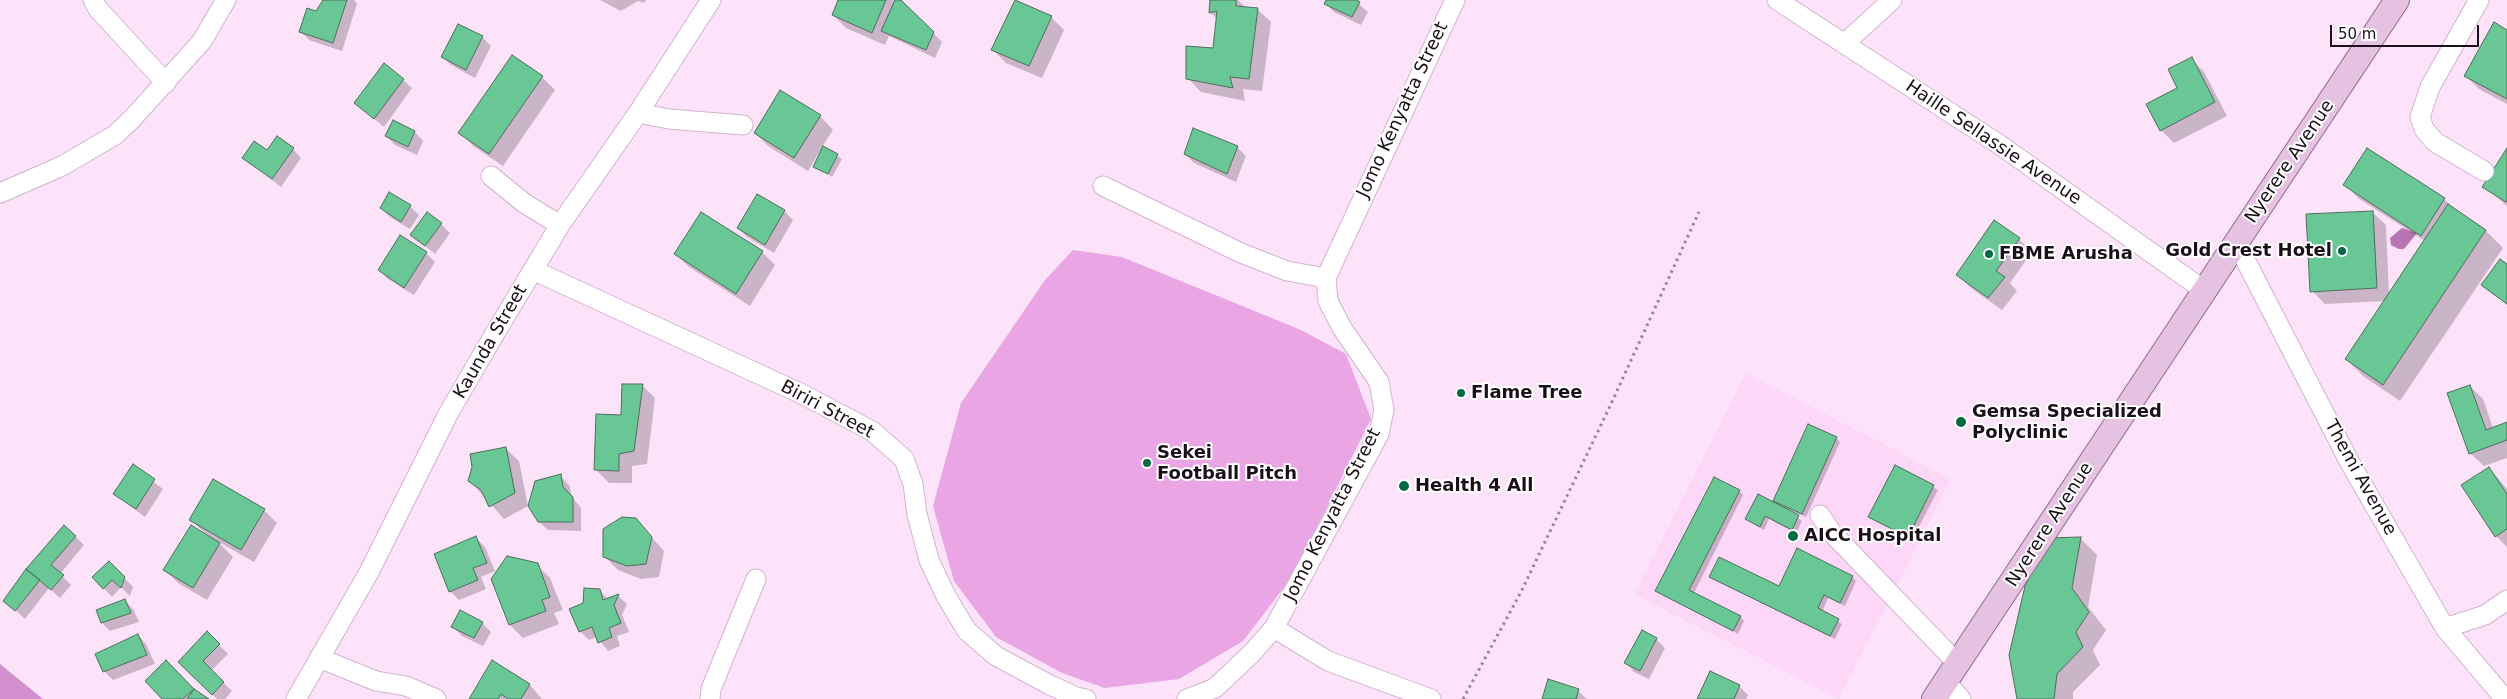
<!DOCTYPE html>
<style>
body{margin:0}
#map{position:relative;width:2507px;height:699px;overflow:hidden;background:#fce3f9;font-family:"DejaVu Sans",sans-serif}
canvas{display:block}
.scale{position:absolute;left:2330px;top:25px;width:149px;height:22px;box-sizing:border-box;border:2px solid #1a1019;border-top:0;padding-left:6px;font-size:15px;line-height:18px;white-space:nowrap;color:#1a1019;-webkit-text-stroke:4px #fff;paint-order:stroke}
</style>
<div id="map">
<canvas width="2507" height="699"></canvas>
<div class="scale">50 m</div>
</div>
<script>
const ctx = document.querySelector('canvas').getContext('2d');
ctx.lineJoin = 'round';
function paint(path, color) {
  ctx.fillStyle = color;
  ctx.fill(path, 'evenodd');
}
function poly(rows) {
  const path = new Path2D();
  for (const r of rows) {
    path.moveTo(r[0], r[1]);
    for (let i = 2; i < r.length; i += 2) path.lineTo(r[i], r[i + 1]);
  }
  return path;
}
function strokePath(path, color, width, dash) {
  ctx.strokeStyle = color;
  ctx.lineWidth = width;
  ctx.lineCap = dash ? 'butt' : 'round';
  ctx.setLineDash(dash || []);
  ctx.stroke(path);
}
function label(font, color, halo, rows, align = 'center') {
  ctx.font = font + ' "DejaVu Sans",sans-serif';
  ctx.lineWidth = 4;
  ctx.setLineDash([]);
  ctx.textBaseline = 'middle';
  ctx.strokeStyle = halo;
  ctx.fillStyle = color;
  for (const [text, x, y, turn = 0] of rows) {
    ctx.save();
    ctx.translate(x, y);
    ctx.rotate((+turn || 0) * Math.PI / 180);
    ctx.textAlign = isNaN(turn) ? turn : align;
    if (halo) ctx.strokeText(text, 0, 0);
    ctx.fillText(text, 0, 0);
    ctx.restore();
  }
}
paint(poly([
 [1746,373,1951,479,1839,699,1634,594]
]), '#fcd7f8');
paint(poly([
 [1073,250,1122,257,1301,330,1346,354,1371,419,1292,577,1243,641,1179,679,1105,688,1062,673,996,637,954,581,933,506,961,403,1045,280]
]), '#e9a5e4');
paint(poly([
 [0,664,43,699,0,699]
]), '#d28fce');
paint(poly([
 [2402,228,2417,233,2404,249,2399,249,2391,245,2390,238]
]), '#b675b2');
paint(poly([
 [324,0,354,0,357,4,342,51,309,40,300,31],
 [600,0,646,0,644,3,638,1,621,11],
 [839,0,893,0,895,2,900,0,942,42,935,58,889,36,885,45,846,28,833,15],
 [1212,0,1238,0,1247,9,1257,9,1271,22,1262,91,1243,89,1245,101,1201,92,1188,78,1214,50,1217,19,1210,12],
 [1327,0,1354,0,1368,12,1361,25,1334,12,1325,3],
 [1051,17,1064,30,1042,78,1006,63,993,50],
 [2507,31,2507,104,2479,89,2466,76],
 [482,37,491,46,475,78,451,65,442,56],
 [2191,59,2204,72,2227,116,2174,143,2161,130],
 [542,77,555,90,503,166,473,146,460,132],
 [403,80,412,88,384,127,355,103],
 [820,116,833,130,822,147,842,159,832,177,815,166,822,152,820,151,808,171,768,146,755,133],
 [393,122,415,132,423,141,417,155,395,145,386,136],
 [1237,147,1246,156,1236,182,1194,163,1185,154],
 [293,149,301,158,281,187,244,158],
 [2367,149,2444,199,2455,210,2486,231,2503,248,2400,401,2363,376,2346,359,2385,301,2325,304,2312,291,2372,212,2386,225,2389,295,2425,241,2358,198,2345,184],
 [2507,150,2507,206,2484,186],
 [410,206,419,215,410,229,390,217,381,208],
 [784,211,793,220,774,253,747,237,738,228],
 [441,224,450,233,435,254,412,235],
 [2019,239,2032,252,2010,283,2017,291,2002,310,1971,288,1958,275],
 [762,252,775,265,750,306,689,267,676,254],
 [426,253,435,262,414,295,388,279,379,270],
 [2507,266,2507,305,2483,285],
 [642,385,655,398,647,464,632,466,632,483,609,483,596,470,623,416],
 [2470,386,2483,399,2493,428,2507,423,2507,458,2484,466,2470,453],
 [1836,438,1840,442,1806,517,1789,509,1788,511,1802,521,1796,533,1769,519,1764,530,1746,519,1781,507,1774,500],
 [505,448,519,461,528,506,504,519,470,481],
 [133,466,163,489,145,517,114,494],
 [1895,466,1938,490,1912,540,1870,517],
 [2489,468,2507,489,2507,547,2496,536],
 [560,476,569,485,572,497,581,508,581,531,548,530,538,521],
 [1739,491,1743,495,1694,593,1740,617,1744,621,1738,634,1657,591],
 [264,510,277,523,254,562,217,541,233,557,207,600,178,583,165,570,206,534,191,520],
 [635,519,664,551,659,577,641,579,618,570,604,556],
 [75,536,84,545,60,574,71,585,60,598,49,588,25,619,5,600],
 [476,538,485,547,495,571,481,577,486,589,459,600,450,591],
 [2080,538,2097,555,2088,607,2106,630,2093,650,2100,665,2073,692,2073,699,2018,699],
 [109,562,133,587,130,596,121,587,112,597,93,577],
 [537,565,550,578,563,610,554,613,559,624,523,638,510,625,493,579],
 [1711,576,1779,588,1852,577,1856,581,1845,606,1828,598,1822,612,1842,624,1835,639,1715,580],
 [599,590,608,599,618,596,627,604,622,615,629,632,617,636,620,646,608,651,597,637,589,640,580,631,584,604],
 [124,600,133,609,139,622,110,631,102,623],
 [482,623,491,632,483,646,462,636,453,627],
 [1642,632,1656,639,1665,648,1649,679,1634,672,1626,663],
 [207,633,228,654,211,671,232,691,225,699,217,699,179,662],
 [138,635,146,644,155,664,113,680,104,671],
 [166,662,193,690,207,699,164,699],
 [493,662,530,685,542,699,470,699],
 [1739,686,1748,695,1746,699,1699,699],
 [1578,691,1587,699,1543,699]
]), '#0003');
const building = poly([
 [323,0,347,0,333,43,299,32,307,8,316,11,323,0],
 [838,0,886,0,872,33,832,15,838,0],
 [895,0,901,0,934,32,926,50,881,31,895,0],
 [1015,0,1052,16,1029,66,991,50,1015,0],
 [1210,0,1236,0,1236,6,1258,8,1249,79,1230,77,1233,88,1186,79,1186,46,1213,48,1217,11,1209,13,1210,0],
 [1326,0,1357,0,1360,2,1352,17,1324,4,1326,0],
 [2494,22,2507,30,2507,99,2464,76,2494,22],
 [458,24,483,36,466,70,441,57,458,24],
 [512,55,543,76,489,154,458,133,512,55],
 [2192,57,2215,102,2160,131,2146,104,2177,88,2168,69,2192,57],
 [384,63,404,79,374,119,354,103,384,63],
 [780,90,821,115,794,158,754,133,780,90],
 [393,120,415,131,408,147,385,136,393,120],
 [1193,128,1238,146,1227,174,1184,154,1193,128],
 [277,136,294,148,272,179,242,158,254,141,267,150,277,136],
 [823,146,838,154,828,174,813,167,823,146],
 [2367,148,2445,198,2421,236,2343,185,2367,148],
 [2507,148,2507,200,2506,202,2482,187,2507,148],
 [389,192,411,205,401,222,380,208,389,192],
 [757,194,785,210,765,245,737,228,757,194],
 [2448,204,2486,230,2383,385,2345,359,2448,204],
 [2373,211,2377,288,2310,292,2306,214,2373,211],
 [427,212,442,223,425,246,410,235,427,212],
 [701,212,763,251,736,294,674,254,701,212],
 [1994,220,2020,238,1996,271,2005,277,1988,298,1956,275,1994,220],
 [400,235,427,252,404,288,378,270,400,235],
 [2500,259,2507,264,2507,304,2481,285,2500,259],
 [622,384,643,384,634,451,619,454,619,471,594,470,596,414,621,415,622,384],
 [2470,385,2486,430,2507,422,2507,440,2469,454,2447,393,2470,385],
 [1808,424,1837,437,1802,514,1773,501,1808,424],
 [506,447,515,493,489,507,481,490,468,481,472,467,470,454,506,447],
 [133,464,155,479,136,509,113,494,133,464],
 [1895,465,1934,485,1908,537,1868,517,1895,465],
 [2489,467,2507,494,2507,529,2495,537,2461,485,2489,467],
 [561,474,563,487,573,497,573,522,538,522,528,506,535,481,561,474],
 [1714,477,1740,490,1689,590,1741,616,1733,631,1655,591,1714,477],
 [213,479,265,509,241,550,189,520,213,479],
 [1758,494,1799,515,1792,530,1765,516,1760,527,1745,519,1758,494],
 [622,517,636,518,652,537,646,564,627,566,603,557,603,529,622,517],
 [64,525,76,536,51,565,64,575,51,590,26,569,64,525],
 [191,525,220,543,193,588,163,570,191,525],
 [476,536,487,563,473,568,478,580,449,592,434,554,476,536],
 [2081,537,2072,588,2089,612,2076,632,2083,647,2057,674,2054,699,2017,699,2009,655,2025,586,2047,538,2081,537],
 [1797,548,1853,576,1840,603,1824,595,1818,608,1839,619,1830,636,1709,577,1719,557,1779,586,1797,548],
 [507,556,538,563,550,597,542,600,546,611,509,625,491,579,507,556],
 [109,561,125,577,121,588,112,580,103,589,92,577,109,561],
 [26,569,40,580,15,611,3,601,26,569],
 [584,588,600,589,603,600,619,594,614,605,621,623,609,628,612,637,598,643,592,627,579,632,569,609,583,603,584,588],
 [125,599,131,613,101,623,96,610,125,599],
 [460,610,483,622,474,638,451,627,460,610],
 [1642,630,1657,638,1640,671,1624,663,1642,630],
 [207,631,220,644,203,661,224,682,212,695,178,662,207,631],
 [138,634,147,655,103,672,95,654,138,634],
 [166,660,194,689,183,699,162,699,145,681,166,660],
 [492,660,530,684,521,699,508,699,501,694,498,699,469,699,492,660],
 [1710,671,1740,685,1734,699,1697,699,1710,671],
 [1548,679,1579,689,1576,699,1542,699,1548,679],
 [194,689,209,699,187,699,194,689]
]);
paint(building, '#69c695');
strokePath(building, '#4d6e5b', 1);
const minor = poly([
 [93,0,98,9,166,83],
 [1777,0,2003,147,2205,291],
 [2479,0,2430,87,2420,117,2424,129,2435,142,2484,171],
 [1844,44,1892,0],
 [638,113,669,119,743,125],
 [491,176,524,203,560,225],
 [1103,186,1241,253,1287,271,1326,278],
 [0,193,62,166,115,135,132,119,202,41,226,0],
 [2236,242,2350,463,2445,628,2505,699],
 [533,270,802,394,872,431,904,459,913,484,917,514,929,560,946,596,967,631,996,656,1050,685,1076,697,1086,699],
 [1820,515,1832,533,1958,664],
 [1274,628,1328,661,1431,699],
 [2445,628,2485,615,2507,600],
 [319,658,376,681,406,686,436,699],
 [1946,682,1961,699],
 [296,699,368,574,448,414,494,335,560,225,638,113,711,0],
 [710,699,711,689,756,579],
 [1187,699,1215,688,1252,653,1274,628,1379,434,1384,410,1379,382,1342,328,1328,301,1326,278,1455,0]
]);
const major = poly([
 [1934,699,2397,0]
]);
strokePath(minor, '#d1b4cf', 21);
strokePath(major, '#92698f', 26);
strokePath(poly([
 [1463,699,1521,592,1611,404,1699,212]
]), '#978595', 3, [2.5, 4]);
strokePath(minor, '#fff', 19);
strokePath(major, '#e5c2e2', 24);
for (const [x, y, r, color] of [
 [2342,251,5,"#006b43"],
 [1989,254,5,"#006b43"],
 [1461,393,5,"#006b43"],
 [1961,422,6,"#006b43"],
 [1147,463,5,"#006b43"],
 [1404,486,6,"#006b43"],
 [1793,536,6,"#006b43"]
]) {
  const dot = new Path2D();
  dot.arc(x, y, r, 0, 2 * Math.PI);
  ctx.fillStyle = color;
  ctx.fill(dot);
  strokePath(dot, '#fff', 2);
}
label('18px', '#1a1019', '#fff', [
 ["Jomo Kenyatta Street",1403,110,-65],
 ["Haille Sellassie Avenue",1993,143,34],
 ["Nyerere Avenue",2290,162,-56],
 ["Kaunda Street",491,342,-60],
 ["Biriri Street",827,410,28],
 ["Themi Avenue",2360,478,61],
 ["Jomo Kenyatta Street",1333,515,-63],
 ["Nyerere Avenue",2050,525,-57]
]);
label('bold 18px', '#1a1019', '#fff', [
 ["Gold Crest Hotel",2332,251,"right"],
 ["FBME Arusha",1999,254],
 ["Flame Tree",1471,393],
 ["Gemsa Specialized",1972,412],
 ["Polyclinic",1972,433],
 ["Sekei",1157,453],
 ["Football Pitch",1157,474],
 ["Health 4 All",1415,486],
 ["AICC Hospital",1804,536]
], 'left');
</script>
